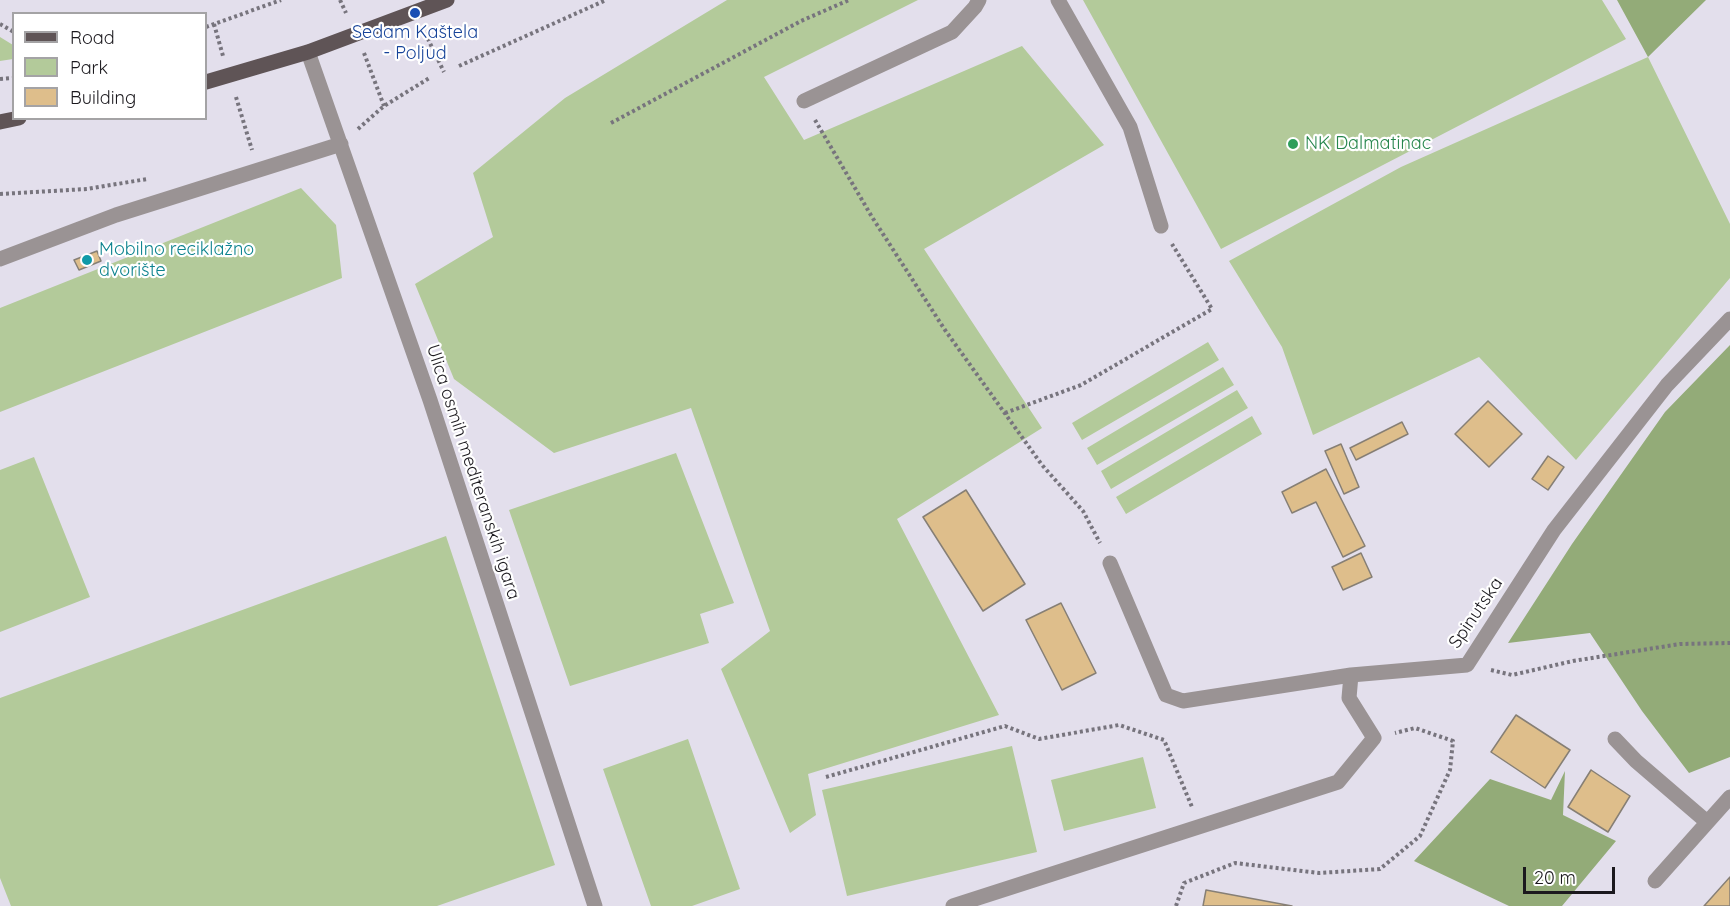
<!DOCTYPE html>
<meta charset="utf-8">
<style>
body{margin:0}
#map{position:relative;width:1730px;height:906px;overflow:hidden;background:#e3dfec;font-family:Quicksand,sans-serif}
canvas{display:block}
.legend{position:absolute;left:12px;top:12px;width:195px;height:108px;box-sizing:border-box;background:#fff;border:2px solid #a4a3a5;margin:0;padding:8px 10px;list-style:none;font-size:18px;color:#1b191e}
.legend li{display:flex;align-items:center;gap:12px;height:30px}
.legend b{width:30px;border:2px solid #a4a3a5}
.scale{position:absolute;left:1523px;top:867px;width:92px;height:27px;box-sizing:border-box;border:3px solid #1b191e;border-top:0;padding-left:8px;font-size:18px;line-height:21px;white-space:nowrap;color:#1b191e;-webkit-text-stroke:4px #fff;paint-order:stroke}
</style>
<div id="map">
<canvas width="1730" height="906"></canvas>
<ul class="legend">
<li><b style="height:8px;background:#5f5456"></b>Road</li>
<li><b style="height:16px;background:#b3ca9a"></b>Park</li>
<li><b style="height:16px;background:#debe8b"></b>Building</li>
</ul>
<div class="scale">20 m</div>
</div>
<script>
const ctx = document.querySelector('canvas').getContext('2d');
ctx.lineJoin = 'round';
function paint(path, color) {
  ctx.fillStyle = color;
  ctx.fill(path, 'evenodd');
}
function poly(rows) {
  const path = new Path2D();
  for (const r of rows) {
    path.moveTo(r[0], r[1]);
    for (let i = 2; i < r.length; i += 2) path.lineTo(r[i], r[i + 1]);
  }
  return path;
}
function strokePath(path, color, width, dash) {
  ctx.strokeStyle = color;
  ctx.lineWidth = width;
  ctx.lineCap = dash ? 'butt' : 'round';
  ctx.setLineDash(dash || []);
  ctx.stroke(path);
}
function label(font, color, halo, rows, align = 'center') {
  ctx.font = font + ' Quicksand,sans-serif';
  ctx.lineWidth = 4.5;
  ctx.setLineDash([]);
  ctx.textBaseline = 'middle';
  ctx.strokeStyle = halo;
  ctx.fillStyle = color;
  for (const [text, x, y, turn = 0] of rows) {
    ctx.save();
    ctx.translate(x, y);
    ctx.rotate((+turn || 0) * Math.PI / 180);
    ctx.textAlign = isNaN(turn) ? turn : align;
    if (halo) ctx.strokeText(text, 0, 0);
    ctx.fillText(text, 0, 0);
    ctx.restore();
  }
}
paint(poly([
 [727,0,918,0,764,77,804,140,1022,46,1104,145,924,249,1042,428,897,519,999,715,808,774,816,815,790,833,721,669,770,631,691,408,554,453,454,379,415,284,493,237,473,173,565,98],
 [1083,0,1602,0,1626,39,1221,249],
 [0,37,13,45,13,59,0,61],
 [1648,57,1730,224,1730,278,1576,460,1479,357,1313,435,1282,347,1229,261,1401,167],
 [301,188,336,225,342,278,0,412,0,308],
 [1208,342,1219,360,1082,440,1072,423],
 [1223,367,1234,385,1097,465,1087,448],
 [1237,390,1248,408,1111,489,1101,471],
 [1252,416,1262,434,1126,514,1116,497],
 [676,453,734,603,700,614,709,643,570,686,509,510],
 [34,457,90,597,0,632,0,470],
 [446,536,555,865,437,906,11,906,0,878,0,698],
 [688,739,740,889,692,906,651,906,603,769],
 [1012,746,1037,852,847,896,822,790],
 [1143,757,1156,808,1064,831,1051,780]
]), '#b3ca9a');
paint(poly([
 [1617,0,1706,0,1648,57],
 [1730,345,1730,757,1689,773,1642,711,1590,633,1508,643,1572,544,1665,412],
 [1565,771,1563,815,1616,841,1562,906,1509,906,1414,861,1490,779,1551,800]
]), '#93ab78');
const building = poly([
 [97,251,101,261,79,270,74,260,97,251],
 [1488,401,1522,434,1489,467,1455,434,1488,401],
 [1402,422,1408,434,1356,460,1350,448,1402,422],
 [1341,444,1359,487,1344,494,1325,451,1341,444],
 [1548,456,1564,467,1548,490,1532,479,1548,456],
 [1326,469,1365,546,1343,557,1316,502,1292,513,1282,492,1326,469],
 [966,490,1025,584,983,611,923,517,966,490],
 [1361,553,1372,577,1343,590,1332,567,1361,553],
 [1061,603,1096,673,1062,690,1026,620,1061,603],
 [1516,715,1570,750,1545,788,1491,752,1516,715],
 [1591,770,1630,796,1608,832,1568,807,1591,770],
 [1730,877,1730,906,1704,906,1730,877],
 [1206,890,1292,906,1203,906,1206,890]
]);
paint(building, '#debe8b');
strokePath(building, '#867f75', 1.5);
strokePath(poly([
 [340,0,346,13],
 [0,24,14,32],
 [214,24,223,56],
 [206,27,281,0],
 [425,33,444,72],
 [364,53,384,106],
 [459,66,606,0],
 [0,79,14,78],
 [236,97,252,150],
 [815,120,872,217,945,330,1042,465,1083,511,1100,543],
 [611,123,801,21,849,0],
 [358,129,384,106,431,77],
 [0,194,87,189,147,179],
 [1005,413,1081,385,1212,309,1172,244],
 [1491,670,1512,675,1573,661,1680,644,1730,643],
 [826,777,1005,726,1039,739,1119,725,1164,740,1192,807],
 [1176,906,1184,883,1235,863,1319,873,1380,869,1420,836,1450,770,1453,741,1415,728,1395,733]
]), '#77747d', 4, [3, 3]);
strokePath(poly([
 [1058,0,1130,127,1161,226],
 [308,52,430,400,595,906],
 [804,101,952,32,975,7,979,0],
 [0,259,116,215,341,144],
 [1110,563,1166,695,1183,701,1351,675,1467,665,1554,530,1667,385,1730,319],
 [1615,739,1636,761,1707,822],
 [1655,881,1730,797],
 [953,906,1338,782,1374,738,1349,698,1351,675]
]), '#9a9394', 15);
strokePath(poly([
 [206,82,308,52,447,0],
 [0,122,19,118]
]), '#5f5456', 15);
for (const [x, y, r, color] of [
 [415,13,6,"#1a4fb4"],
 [1293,144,6,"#2e9e5b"],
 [87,260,6,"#0f9aa8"]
]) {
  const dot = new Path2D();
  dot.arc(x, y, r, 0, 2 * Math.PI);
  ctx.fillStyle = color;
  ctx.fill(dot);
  strokePath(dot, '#fff', 2);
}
label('18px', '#164399', '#fff', [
 ["Sedam Kaštela",415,33],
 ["- Poljud",415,54]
]);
label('18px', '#27864d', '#fff', [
 ["NK Dalmatinac",1305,144]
], 'left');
label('18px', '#0d838f', '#fff', [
 ["Mobilno reciklažno",99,250],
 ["dvorište",99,271]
], 'left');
label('18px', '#1b191e', '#fff', [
 ["Ulica osmih mediteranskih igara",473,472,72],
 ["Spinutska",1476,613,-56]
]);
</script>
